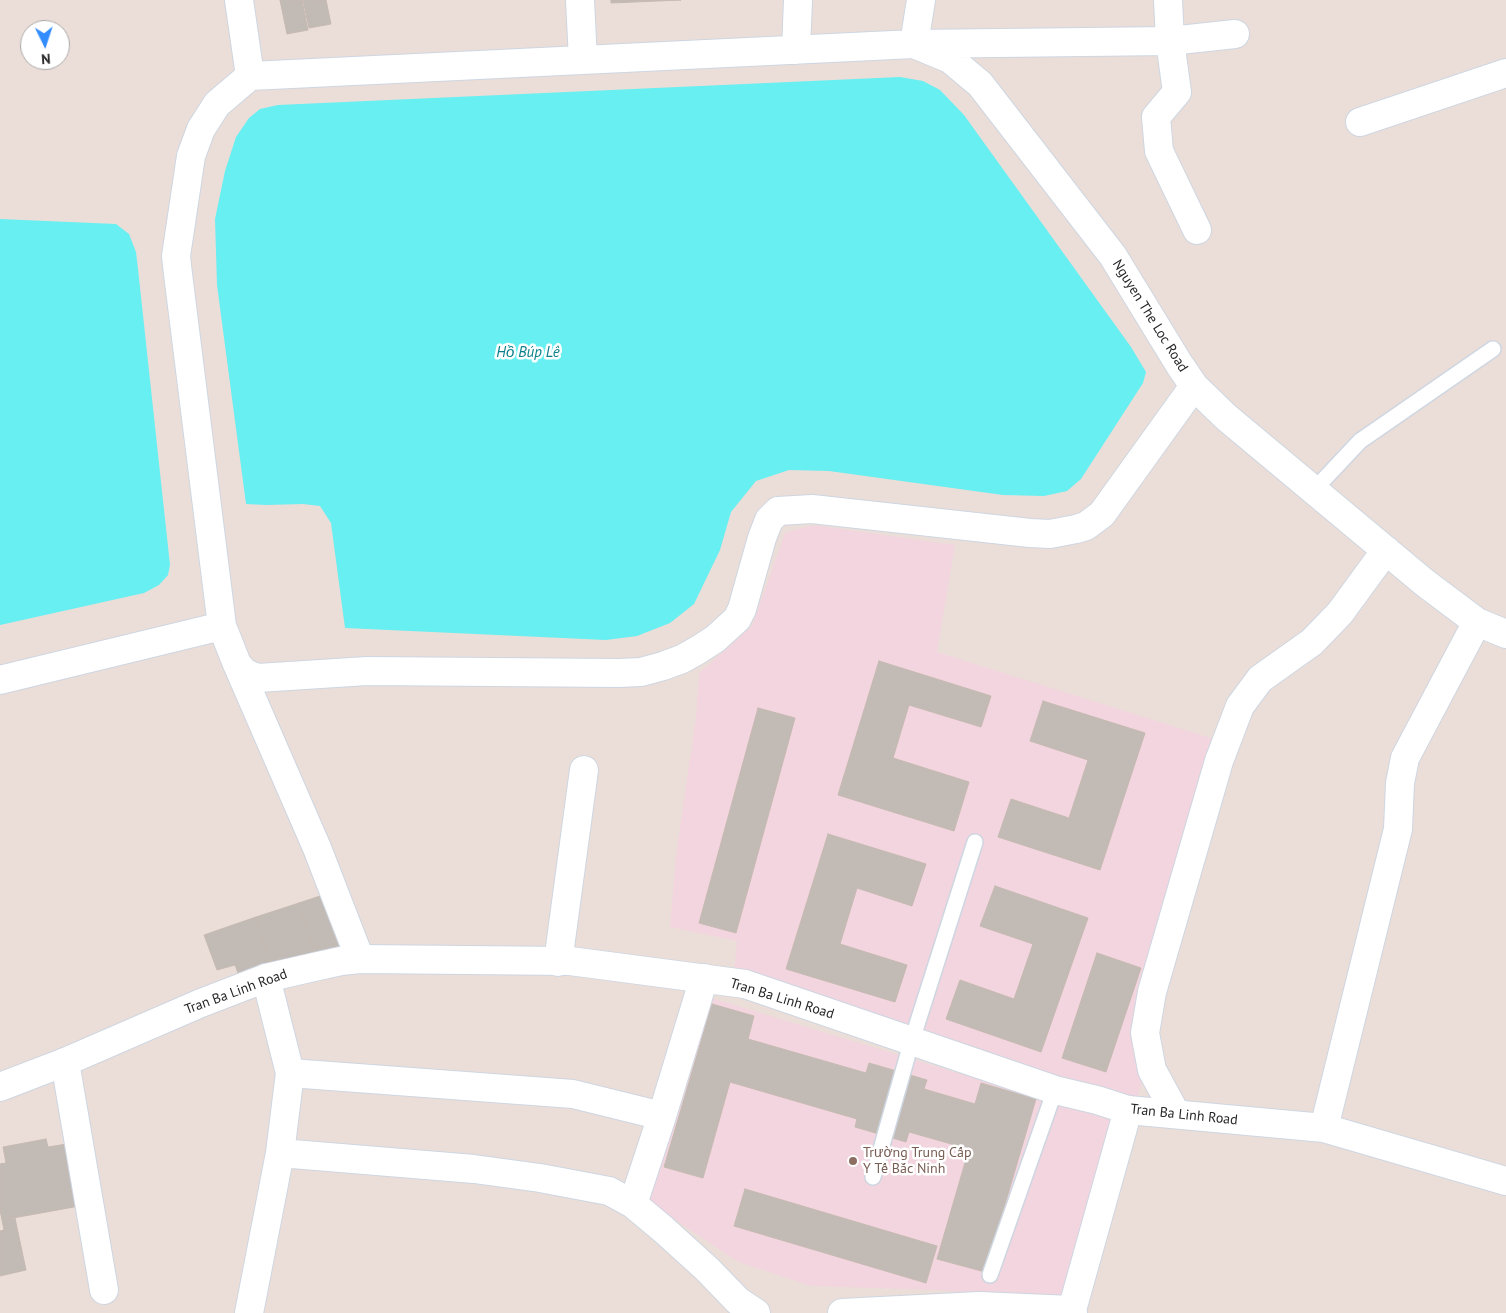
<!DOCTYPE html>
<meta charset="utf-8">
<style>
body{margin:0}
#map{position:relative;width:1506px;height:1313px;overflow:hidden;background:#ebded8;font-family:"PT Sans",sans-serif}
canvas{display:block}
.north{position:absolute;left:20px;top:20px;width:50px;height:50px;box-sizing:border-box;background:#fff;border:1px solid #a9a9a9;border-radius:50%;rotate:176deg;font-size:14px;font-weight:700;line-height:20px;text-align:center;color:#272727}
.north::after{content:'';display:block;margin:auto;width:18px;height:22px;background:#328cfd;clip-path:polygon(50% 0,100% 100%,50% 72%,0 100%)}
</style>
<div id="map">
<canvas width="1506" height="1313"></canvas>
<div class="north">N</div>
</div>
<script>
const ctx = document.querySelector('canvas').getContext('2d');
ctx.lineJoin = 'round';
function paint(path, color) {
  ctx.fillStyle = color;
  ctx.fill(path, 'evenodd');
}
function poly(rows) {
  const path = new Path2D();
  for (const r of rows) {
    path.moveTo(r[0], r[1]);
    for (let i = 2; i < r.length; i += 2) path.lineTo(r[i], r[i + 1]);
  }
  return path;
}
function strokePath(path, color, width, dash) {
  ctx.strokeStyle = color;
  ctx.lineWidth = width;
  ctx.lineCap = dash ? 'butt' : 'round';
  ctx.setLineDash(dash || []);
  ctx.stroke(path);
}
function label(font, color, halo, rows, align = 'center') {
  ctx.font = font + ' "PT Sans",sans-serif';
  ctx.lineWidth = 5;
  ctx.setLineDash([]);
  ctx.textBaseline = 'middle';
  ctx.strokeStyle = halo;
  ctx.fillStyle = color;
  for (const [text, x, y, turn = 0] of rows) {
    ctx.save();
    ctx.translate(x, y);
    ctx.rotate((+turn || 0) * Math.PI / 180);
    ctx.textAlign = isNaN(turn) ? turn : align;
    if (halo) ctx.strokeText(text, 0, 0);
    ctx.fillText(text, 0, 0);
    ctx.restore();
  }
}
paint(poly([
 [813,525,955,545,937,652,1233,745,1136,1103,940,1036,734,973,737,941,670,927,676,855,696,718,699,673,752,626,785,533],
 [705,996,1112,1120,1065,1300,936,1290,811,1286,738,1262,644,1199]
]), '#f2d5de');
paint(poly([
 [900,77,923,81,940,90,964,115,1131,347,1146,372,1143,383,1081,479,1067,491,1044,496,1003,495,829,471,789,470,756,481,731,512,720,550,694,604,670,623,637,636,606,640,345,628,331,523,320,506,303,504,266,505,246,504,217,285,215,219,225,171,236,137,249,118,260,109,278,105],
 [0,219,116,224,129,234,136,252,138,269,170,565,168,575,159,585,144,593,0,625]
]), '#67eff1');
const building = poly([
 [280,0,302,0,308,30,287,34,280,0],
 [303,0,326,0,331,24,309,28,303,0],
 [611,0,681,0,611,3,611,0],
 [879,661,991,696,981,727,909,705,893,758,969,782,954,831,838,795,879,661],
 [1043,701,1145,733,1100,870,998,837,1011,799,1069,818,1088,760,1030,741,1043,701],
 [758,708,795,718,736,933,699,923,758,708],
 [828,834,926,864,912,906,857,888,840,944,907,965,895,1002,786,969,828,834],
 [995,886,1088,918,1041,1052,946,1019,960,980,1014,999,1033,944,980,926,995,886],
 [326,894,346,945,316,954,299,903,326,894],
 [299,903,316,954,273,969,256,917,299,903],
 [256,917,273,969,241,981,235,965,217,970,204,935,256,917],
 [1097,953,1141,968,1106,1072,1062,1058,1097,953],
 [712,1004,754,1016,748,1039,866,1073,869,1063,927,1080,924,1089,975,1104,981,1083,1036,1099,985,1272,937,1259,969,1149,909,1132,906,1142,855,1127,857,1119,730,1082,703,1178,664,1167,712,1004],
 [46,1139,48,1147,67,1144,85,1205,2,1220,0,1210,0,1164,6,1163,3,1147,46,1139],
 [745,1189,937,1246,926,1283,734,1226,745,1189],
 [15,1218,26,1270,0,1276,0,1231,4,1230,2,1220,15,1218]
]);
paint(building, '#c2bab4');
strokePath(building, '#c6bab2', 1);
const service = poly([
 [1314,490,1360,441,1493,349],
 [873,1177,912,1040,975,842],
 [990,1275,1055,1090]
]);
const minor = poly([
 [239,0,250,76],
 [580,0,583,60],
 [921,0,914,44,1170,41,1235,34],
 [1168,0,1170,41,1177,92,1156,117,1159,151,1197,230],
 [796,50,798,0],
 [1360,122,1506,73],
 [1194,386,1102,514,1086,526,1076,529,1050,534,1030,533,812,509,778,511,769,520,762,538,742,609,737,619,715,639,698,650,682,659,663,666,641,672,619,673,367,671,258,678,252,676,244,672,237,664,222,626,178,274,176,256,191,156,201,129,217,104,250,76,914,44,950,59,980,84,1113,256,1179,364,1194,386,1226,417,1425,583,1477,622,1506,634],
 [237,664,317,848,360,959],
 [0,680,222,626],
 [558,962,584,770],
 [65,1062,104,1290],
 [290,1073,573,1094,662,1116],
 [1176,1114,1152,1070,1145,1033,1152,992,1219,761,1240,706,1260,679,1312,642,1340,613,1386,550],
 [1324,1128,1398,829,1400,783,1405,758,1477,622],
 [280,1153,474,1169,540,1178,609,1191,633,1204,664,1230,707,1269,738,1301,756,1313],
 [633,1204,662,1116,704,978],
 [249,1313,280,1153,290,1073,266,978],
 [842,1313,979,1306,1072,1310],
 [1073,1313,1072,1310,1128,1110]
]);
const tertiary = poly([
 [0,1087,65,1062,201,1003,266,978,314,967,341,961,360,959,570,961,745,984,1055,1090,1097,1100,1128,1110,1324,1128,1506,1181]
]);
strokePath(service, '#ced6e1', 18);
strokePath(minor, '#ced6e1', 30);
strokePath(tertiary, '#ced6e1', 30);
strokePath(service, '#fff', 15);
strokePath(minor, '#fff', 28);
strokePath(tertiary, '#fff', 28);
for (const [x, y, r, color] of [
 [853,1161,5,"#8d6e63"]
]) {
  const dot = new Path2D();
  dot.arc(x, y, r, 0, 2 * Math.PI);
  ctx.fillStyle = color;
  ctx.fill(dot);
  strokePath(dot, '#fff', 2);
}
label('14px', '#272727', '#fff', [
 ["Nguyen The Loc Road",1150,316,58],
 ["Tran Ba Linh Road",236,992,-20],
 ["Tran Ba Linh Road",782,999,17],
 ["Tran Ba Linh Road",1184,1115,6]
]);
label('14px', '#785e54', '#fff', [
 ["Trường Trung Cấp",863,1153],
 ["Y Tế Bắc Ninh",863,1169]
], 'left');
label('italic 15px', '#0b808b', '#fff', [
 ["Hồ Búp Lê",528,353]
]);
</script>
